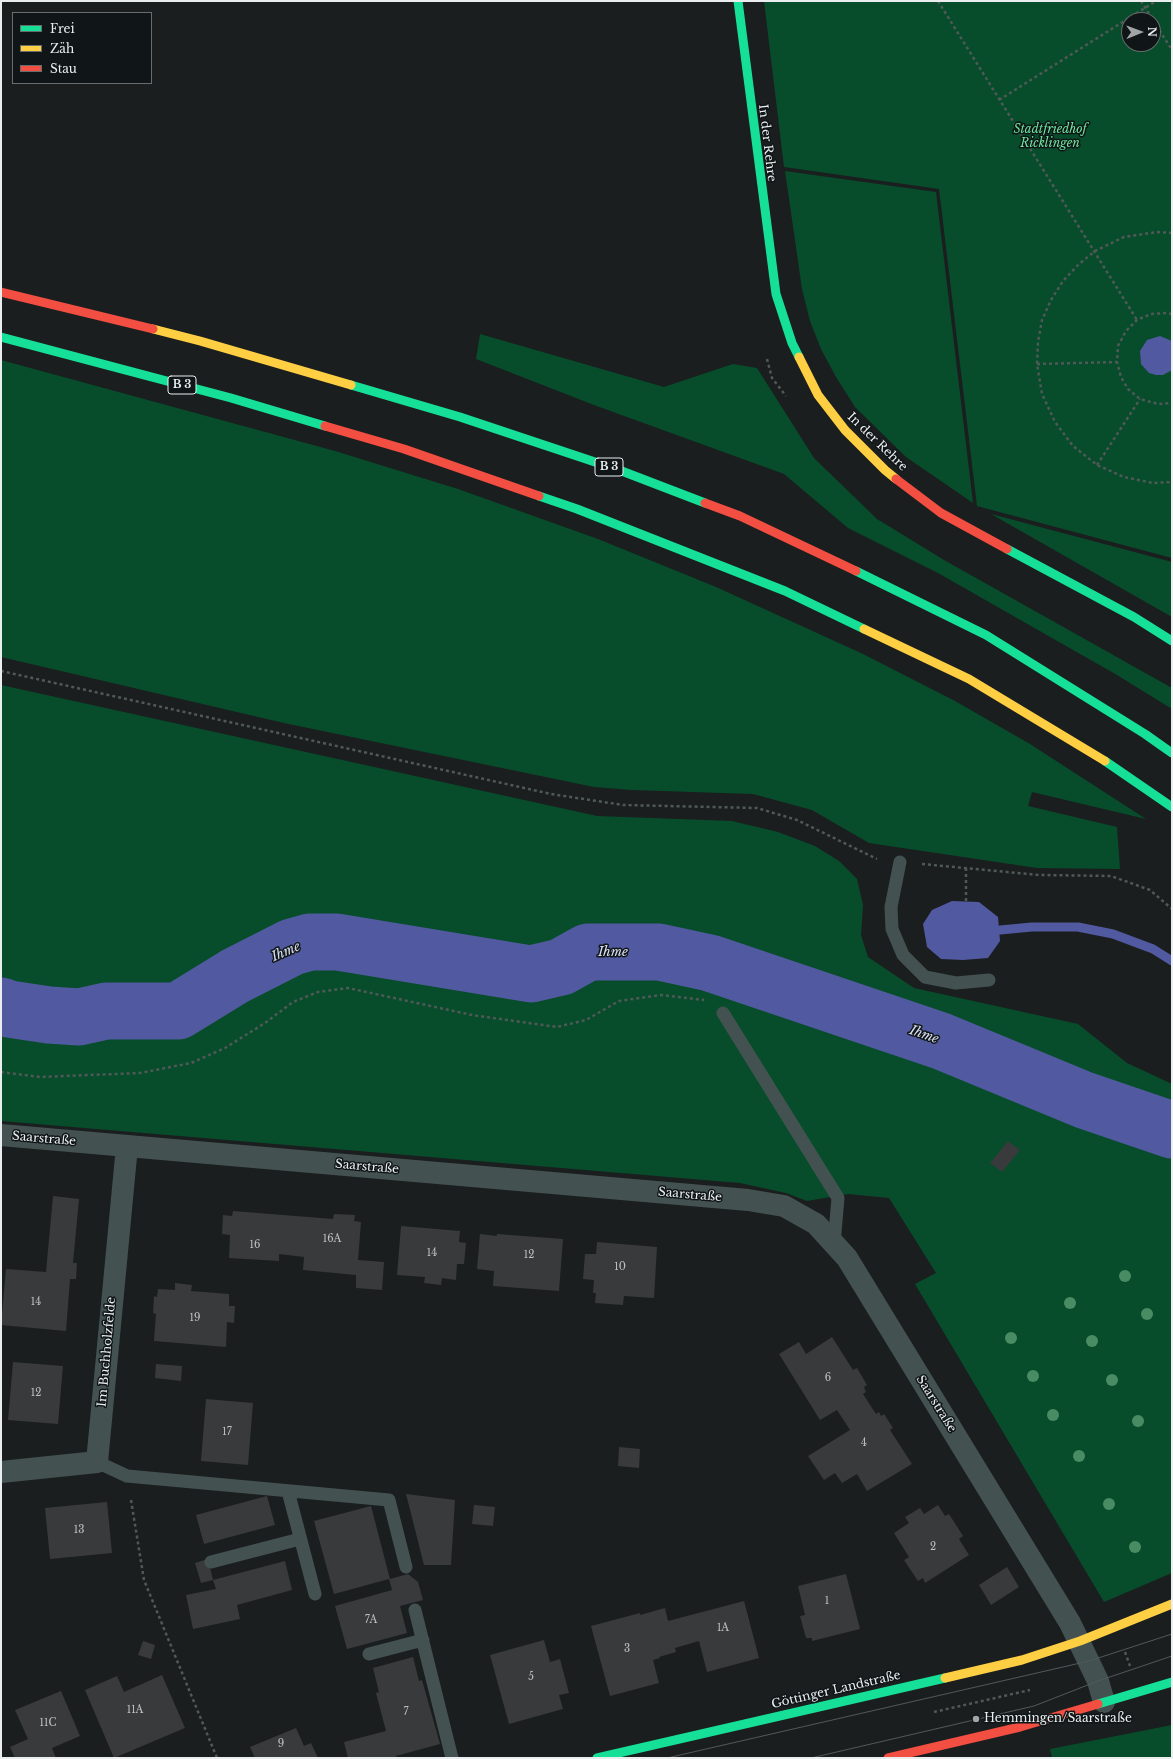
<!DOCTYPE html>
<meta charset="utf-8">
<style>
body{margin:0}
#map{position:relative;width:1173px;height:1759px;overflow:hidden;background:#1b1e1f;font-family:"Libre Baskerville",serif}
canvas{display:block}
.frame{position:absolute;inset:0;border:2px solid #eaeeef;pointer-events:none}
.legend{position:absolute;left:12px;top:12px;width:140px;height:72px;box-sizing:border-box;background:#101617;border:1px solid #676c6d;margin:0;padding:5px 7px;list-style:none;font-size:12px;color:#eaeeef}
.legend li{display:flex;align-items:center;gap:8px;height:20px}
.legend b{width:20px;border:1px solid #676c6d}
.north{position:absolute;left:1121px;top:12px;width:40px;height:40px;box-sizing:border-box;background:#101617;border:1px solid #676c6d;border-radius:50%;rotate:89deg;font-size:11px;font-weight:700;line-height:16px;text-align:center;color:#eaeeef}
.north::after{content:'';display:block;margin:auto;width:14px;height:18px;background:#a2a5a6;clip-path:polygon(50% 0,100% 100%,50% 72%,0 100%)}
</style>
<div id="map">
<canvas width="1173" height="1759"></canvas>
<div class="frame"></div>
<ul class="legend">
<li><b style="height:5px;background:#16e098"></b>Frei</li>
<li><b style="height:5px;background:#ffcf43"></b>Zäh</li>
<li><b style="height:5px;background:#f24e42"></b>Stau</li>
</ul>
<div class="north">N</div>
</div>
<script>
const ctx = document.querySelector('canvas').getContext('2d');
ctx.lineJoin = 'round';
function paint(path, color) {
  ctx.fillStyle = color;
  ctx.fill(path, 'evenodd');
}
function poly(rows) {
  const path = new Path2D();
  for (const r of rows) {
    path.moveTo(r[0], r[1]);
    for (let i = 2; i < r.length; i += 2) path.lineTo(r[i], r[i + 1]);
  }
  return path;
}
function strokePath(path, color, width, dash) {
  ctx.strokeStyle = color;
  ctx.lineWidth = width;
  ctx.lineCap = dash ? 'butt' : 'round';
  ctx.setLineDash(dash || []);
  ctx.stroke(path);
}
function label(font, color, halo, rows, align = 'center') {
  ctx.font = font + ' "Libre Baskerville",serif';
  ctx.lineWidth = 3;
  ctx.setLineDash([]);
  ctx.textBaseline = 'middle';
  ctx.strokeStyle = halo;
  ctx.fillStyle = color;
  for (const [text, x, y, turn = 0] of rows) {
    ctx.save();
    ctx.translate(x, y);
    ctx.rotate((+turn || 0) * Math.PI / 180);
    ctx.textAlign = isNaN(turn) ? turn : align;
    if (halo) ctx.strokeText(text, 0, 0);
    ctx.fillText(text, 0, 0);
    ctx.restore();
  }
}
paint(poly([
 [764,1,1172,1,1172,558,977,506,939,189,784,167],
 [1129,20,1153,20,1153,44,1129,44],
 [785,171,936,192,973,503,906,457,855,407,836,377,821,349,810,321,802,289],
 [480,334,664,387,733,364,757,368,814,458,877,519,944,560,1172,688,1172,709,1117,675,938,573,848,528,784,474,594,405,476,359],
 [1,360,335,451,458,489,598,539,716,587,863,654,955,701,1030,744,1146,819,1032,792,1028,806,1117,827,1120,869,1037,868,869,843,812,810,753,794,632,790,594,787,284,723,1,657],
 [991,514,1172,562,1172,617],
 [1,685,597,816,732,821,778,832,815,846,839,861,857,879,863,905,861,935,868,957,914,988,1078,1024,1127,1063,1172,1084,1172,1123,1088,1094,943,1034,829,995,824,1009,938,1048,1076,1109,1172,1143,1172,1573,1104,1602,915,1284,936,1273,889,1198,848,1194,807,1201,786,1193,740,1183,1,1121],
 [1172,1725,1172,1758,1052,1758,1050,1749]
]), '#074d2b');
paint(poly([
 [1160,336,1172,341,1172,370,1163,375,1156,375,1149,373,1141,364,1140,351,1147,340],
 [952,901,979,902,998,917,1000,941,988,958,963,960,941,959,927,947,923,924,932,910]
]), '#515aa0');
strokePath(poly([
 [1000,930,1032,927,1078,927,1113,934,1153,949,1172,961]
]), '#515aa0', 9);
strokePath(poly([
 [1,1006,9,1009,49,1015,79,1017,106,1011,178,1011,235,976,292,947,310,942,337,942,531,974,561,967,588,952,659,952,710,963,941,1041,1084,1100,1172,1130]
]), '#515aa0', 57);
paint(poly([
 [1008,1141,1020,1150,1002,1172,990,1163],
 [53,1196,79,1199,73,1263,77,1263,76,1279,70,1279,66,1331,1,1325,6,1269,46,1272],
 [233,1211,333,1219,334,1214,355,1215,354,1221,361,1222,358,1260,384,1262,382,1290,356,1288,356,1275,303,1270,304,1257,279,1254,279,1261,229,1258,230,1235,222,1234,223,1215,232,1216],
 [401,1226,460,1231,459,1242,466,1243,464,1264,457,1264,456,1280,442,1278,441,1285,424,1283,425,1277,397,1275],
 [480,1234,497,1236,497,1234,563,1239,559,1291,493,1286,494,1271,477,1269],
 [597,1242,657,1247,654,1298,624,1296,623,1305,595,1303,596,1293,593,1293,594,1280,583,1279,585,1254,596,1254],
 [175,1283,192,1285,191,1291,229,1294,229,1306,235,1306,234,1323,227,1322,226,1347,154,1341,156,1314,153,1313,154,1296,157,1297,158,1289,175,1290],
 [832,1337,853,1370,857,1368,867,1385,864,1387,866,1392,863,1394,876,1414,879,1412,881,1416,884,1414,893,1428,890,1430,912,1464,867,1491,857,1474,842,1483,835,1473,824,1480,808,1456,850,1430,837,1410,820,1420,779,1354,799,1342,806,1354],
 [13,1362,63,1366,58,1424,8,1420],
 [156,1364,182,1366,181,1381,155,1378],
 [206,1399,253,1403,248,1465,201,1461],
 [619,1447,640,1449,639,1468,618,1466],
 [406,1494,455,1500,451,1565,424,1565],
 [267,1496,275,1525,204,1544,196,1515],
 [107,1502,112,1553,50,1559,45,1508],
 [474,1505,495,1507,493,1526,472,1524],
 [938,1505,945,1516,949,1514,963,1536,959,1539,969,1555,925,1583,923,1578,918,1581,904,1560,909,1557,894,1533,909,1523,905,1517,920,1508,924,1514],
 [371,1506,390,1579,408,1574,418,1582,423,1600,400,1606,407,1633,347,1649,335,1606,392,1590,389,1579,334,1594,314,1521],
 [208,1559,213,1580,285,1561,292,1590,237,1605,240,1619,193,1629,186,1595,216,1589,213,1580,201,1583,195,1563],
 [1007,1567,1019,1587,991,1605,979,1585],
 [846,1574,860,1629,812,1641,812,1638,806,1638,800,1616,805,1615,798,1586],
 [744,1601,759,1658,707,1672,699,1641,675,1648,676,1652,659,1657,660,1658,653,1660,659,1683,610,1696,591,1626,640,1613,640,1615,665,1608,668,1621],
 [544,1640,550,1662,560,1659,569,1693,559,1695,563,1709,509,1724,490,1655],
 [143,1641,155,1645,151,1659,138,1655],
 [413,1657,419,1681,422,1680,440,1744,396,1756,397,1758,348,1758,344,1742,386,1731,376,1693,379,1692,373,1668],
 [162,1675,185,1728,114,1758,85,1690,117,1676,124,1692],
 [61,1691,80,1736,52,1748,56,1758,15,1758,10,1747,28,1739,15,1710],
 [296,1728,304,1746,311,1743,318,1758,255,1758,250,1747]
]), '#383a3b');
strokePath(poly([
 [938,1,1137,320],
 [1141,1,1153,20],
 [1153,20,1172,50],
 [999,100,1156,1],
 [1172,233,1157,232,1124,237,1095,251,1078,265,1063,281,1051,300,1042,320,1038,342,1037,364,1042,394,1055,422,1073,446,1097,465,1124,477,1153,483,1172,482],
 [1172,314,1166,313,1151,314,1137,320,1126,331,1118,346,1117,362,1121,377,1128,389,1140,399,1158,404,1172,403],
 [767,359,772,378,786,396],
 [1037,364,1117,362],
 [1097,465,1140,399],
 [1,671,551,794,623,805,757,808,797,820,877,859],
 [922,864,1039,875,1111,876,1150,890,1172,909],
 [966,868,966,902],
 [1,1072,40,1077,140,1073,191,1063,225,1048,265,1023,293,1002,318,992,348,988,472,1015,557,1027,586,1020,619,1001,661,995,704,1000],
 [131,1500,144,1580,217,1758],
 [1125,1652,1130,1666],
 [934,1712,1030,1690]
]), '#4f5957', 2.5, [3, 3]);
strokePath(poly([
 [900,862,891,907,892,929,903,955,925,977,956,983,989,980],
 [723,1013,838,1198,834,1244],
 [97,1462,127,1476,389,1500,406,1567],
 [288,1491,315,1594],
 [211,1562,300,1539],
 [415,1610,452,1758],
 [369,1654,423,1640]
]), '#435250', 13);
strokePath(poly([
 [1,1135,748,1200,784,1206,816,1224,847,1258,1070,1623,1098,1681,1104,1702],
 [1,1472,97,1462,127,1146]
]), '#435250', 22);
strokePath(poly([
 [738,1,776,294,792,343,799,357],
 [1,337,231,398,325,426],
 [351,385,460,417,619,470,705,503],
 [539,496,577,509,785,591,864,629],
 [1007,549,1134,617,1172,641],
 [856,571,986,635,1145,734,1172,753],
 [1105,761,1172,807],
 [1098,1704,1172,1682],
 [597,1758,945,1678]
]), '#16e098', 9);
strokePath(poly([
 [153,329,200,341,351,385],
 [799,357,818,395,845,430,885,470,896,479],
 [864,629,969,679,1105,761],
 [945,1678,1022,1660,1080,1641,1172,1604]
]), '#ffcf43', 9);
strokePath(poly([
 [1,292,153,329],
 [325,426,404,449,539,496],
 [896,479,941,513,1007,549],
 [705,503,740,516,856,571],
 [888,1758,1020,1727,1098,1704]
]), '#f24e42', 9);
strokePath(poly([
 [667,1758,1089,1661,1172,1634],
 [811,1758,1034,1706,1098,1681,1172,1656]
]), '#515a5a', 1);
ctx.fillStyle = '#498c64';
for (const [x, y] of [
 [1125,1276],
 [1070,1303],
 [1147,1314],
 [1011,1338],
 [1092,1341],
 [1033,1376],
 [1112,1380],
 [1053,1415],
 [1138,1421],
 [1079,1456],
 [1109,1504],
 [1135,1547]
]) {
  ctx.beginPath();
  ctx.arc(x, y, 6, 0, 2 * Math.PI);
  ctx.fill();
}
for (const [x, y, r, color] of [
 [976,1719,4,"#a2a5a6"]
]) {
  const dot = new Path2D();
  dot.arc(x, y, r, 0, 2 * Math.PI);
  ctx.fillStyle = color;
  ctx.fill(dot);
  strokePath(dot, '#101617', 1.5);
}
label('10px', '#bec1c2', null, [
 ["16A",332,1239],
 ["16",255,1245],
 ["14",432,1253],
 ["12",529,1255],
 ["10",620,1267],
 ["14",36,1302],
 ["19",195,1318],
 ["6",828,1378],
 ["12",36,1393],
 ["17",227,1432],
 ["4",864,1443],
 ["13",79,1530],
 ["2",933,1547],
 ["1",827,1601],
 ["7A",371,1620],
 ["1A",723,1628],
 ["3",627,1649],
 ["5",531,1677],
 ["11A",135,1710],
 ["7",406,1712],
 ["11C",48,1723],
 ["9",281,1744]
]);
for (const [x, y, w] of [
 [182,385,28],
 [609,467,28]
]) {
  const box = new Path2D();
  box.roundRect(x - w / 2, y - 9, w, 18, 3);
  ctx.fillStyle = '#101617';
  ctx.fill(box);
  strokePath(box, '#eaeeef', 1);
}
label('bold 11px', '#eaeeef', null, [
 ["B 3",182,385],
 ["B 3",609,467]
]);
label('italic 12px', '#6ee69d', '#101617', [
 ["Stadtfriedhof",1050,130],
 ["Ricklingen",1050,144]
]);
label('12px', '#eaeeef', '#101617', [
 ["In der Rehre",767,143,83],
 ["In der Rehre",877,442,44],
 ["Saarstraße",44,1139,5],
 ["Saarstraße",367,1167,5],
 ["Saarstraße",690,1195,5],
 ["Im Buchholzfelde",107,1352,-85],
 ["Saarstraße",936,1404,58],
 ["Göttinger Landstraße",836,1690,-13]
]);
label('12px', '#eaeeef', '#101617', [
 ["Hemmingen/Saarstraße",984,1719]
], 'left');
label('italic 13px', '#dbe0f6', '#101617', [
 ["Ihme",286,952,-23],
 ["Ihme",613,952],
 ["Ihme",924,1035,19]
]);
</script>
